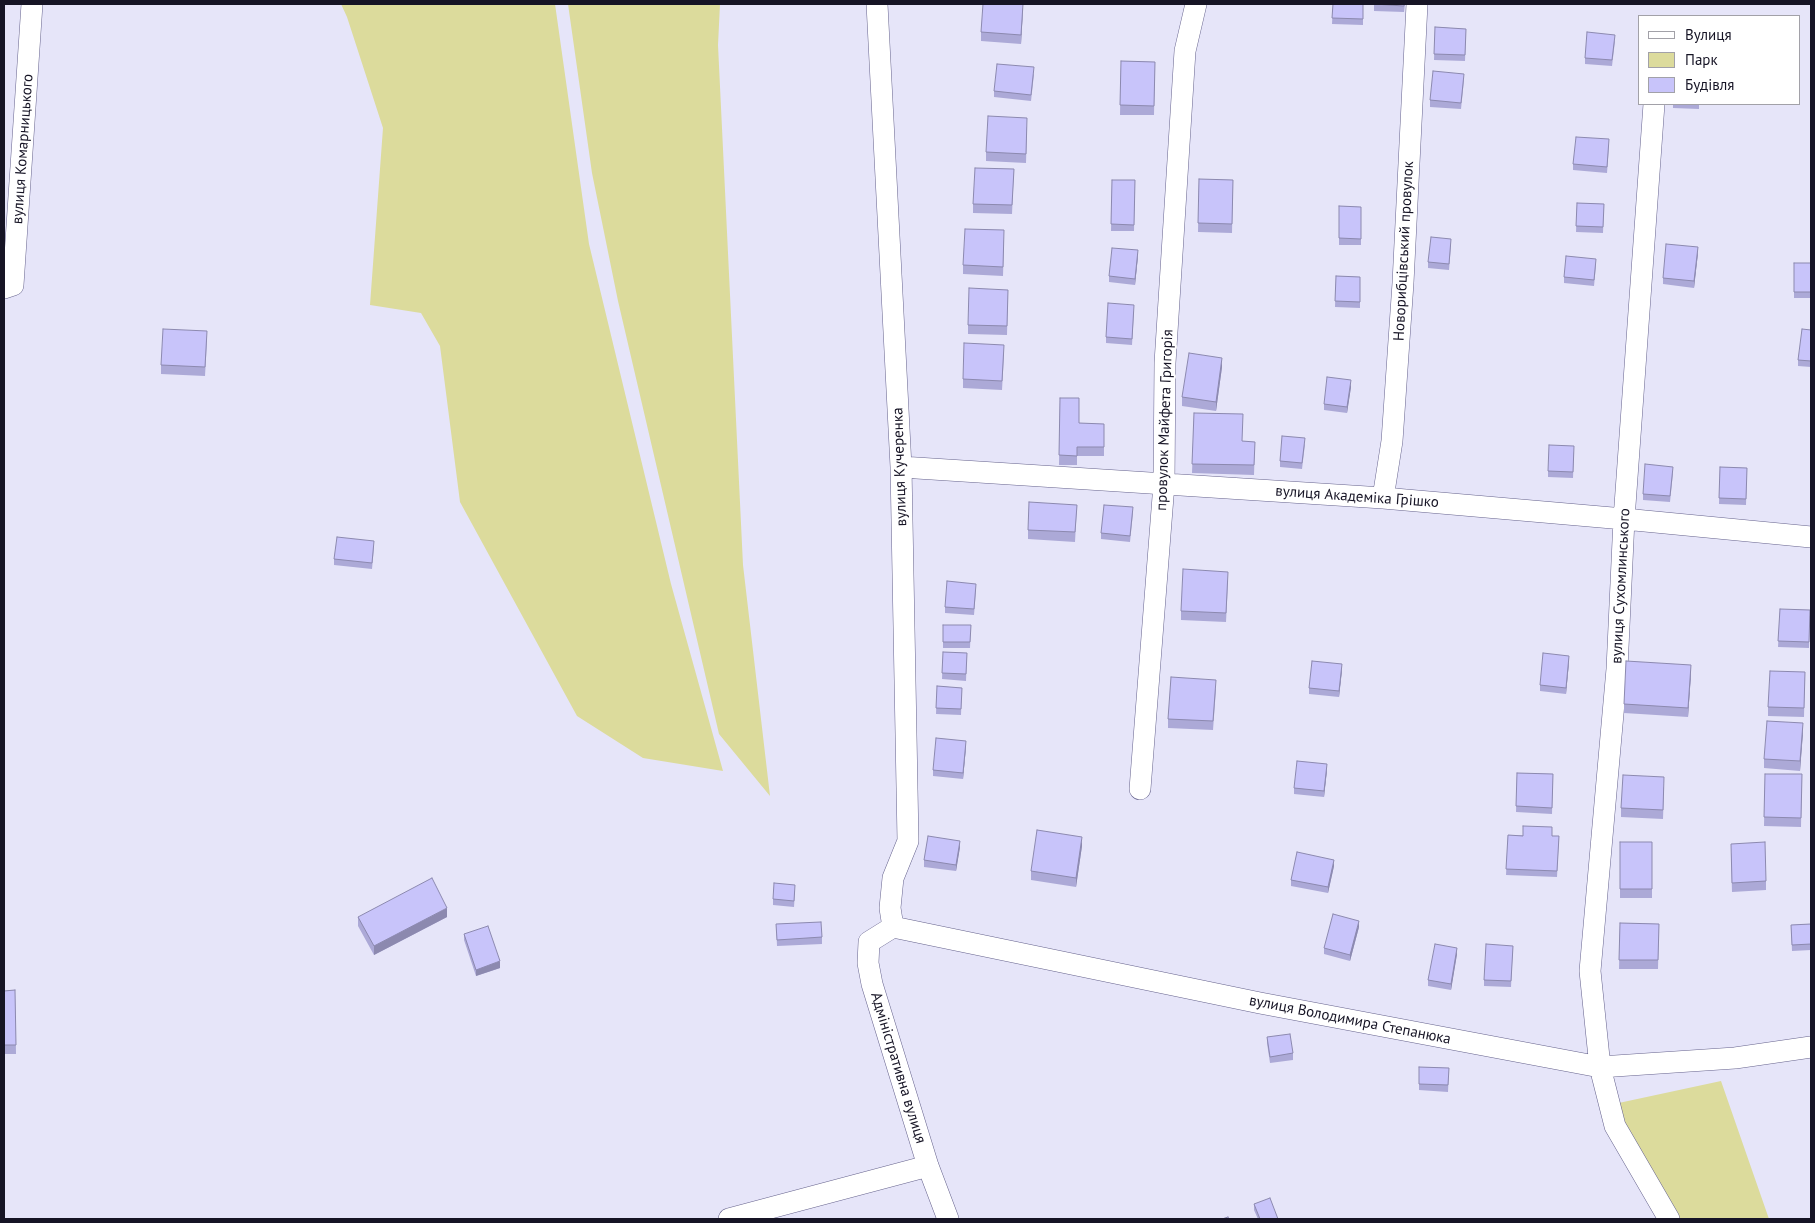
<!DOCTYPE html>
<meta charset="utf-8">
<style>
body{margin:0}
#map{position:relative;width:1815px;height:1223px;overflow:hidden;background:#e6e5f9;font-family:"PT Sans",sans-serif}
canvas{display:block}
.frame{position:absolute;inset:0;border:5px solid #161425;pointer-events:none}
.legend{position:absolute;left:1638px;top:15px;width:162px;height:90px;box-sizing:border-box;background:#fff;border:1px solid #a2a1a8;margin:0;padding:6px 9px;list-style:none;font-size:15px;color:#161425}
.legend li{display:flex;align-items:center;gap:10px;height:25px}
.legend b{width:25px;border:1px solid #a2a1a8}
</style>
<div id="map">
<canvas width="1815" height="1223"></canvas>
<div class="frame"></div>
<ul class="legend">
<li><b style="height:6px;background:#fff"></b>Вулиця</li>
<li><b style="height:14px;background:#dcdb9c"></b>Парк</li>
<li><b style="height:14px;background:#c8c4fa"></b>Будівля</li>
</ul>
</div>
<script>
const ctx = document.querySelector('canvas').getContext('2d');
ctx.lineJoin = 'round';
function paint(path, color) {
  ctx.fillStyle = color;
  ctx.fill(path, 'evenodd');
}
function poly(rows) {
  const path = new Path2D();
  for (const r of rows) {
    path.moveTo(r[0], r[1]);
    for (let i = 2; i < r.length; i += 2) path.lineTo(r[i], r[i + 1]);
  }
  return path;
}
function strokePath(path, color, width, dash) {
  ctx.strokeStyle = color;
  ctx.lineWidth = width;
  ctx.lineCap = dash ? 'butt' : 'round';
  ctx.setLineDash(dash || []);
  ctx.stroke(path);
}
function label(font, color, halo, rows, align = 'center') {
  ctx.font = font + ' "PT Sans",sans-serif';
  ctx.lineWidth = 4;
  ctx.setLineDash([]);
  ctx.textBaseline = 'middle';
  ctx.strokeStyle = halo;
  ctx.fillStyle = color;
  for (const [text, x, y, turn = 0] of rows) {
    ctx.save();
    ctx.translate(x, y);
    ctx.rotate((+turn || 0) * Math.PI / 180);
    ctx.textAlign = isNaN(turn) ? turn : align;
    if (halo) ctx.strokeText(text, 0, 0);
    ctx.fillText(text, 0, 0);
    ctx.restore();
  }
}
paint(poly([
 [341,4,555,4,589,244,671,584,723,771,643,758,577,716,460,502,440,346,421,313,370,305,383,128,347,17],
 [568,4,720,4,718,45,743,565,770,796,719,734,618,301,592,173],
 [1721,1081,1769,1219,1679,1219,1614,1104]
]), '#dcdb9c');
const minor = poly([
 [877,4,901,467,908,841,893,878,890,908,893,927],
 [1654,104,1624,519,1617,669,1590,971,1600,1067,1615,1126,1669,1219],
 [4,288,13,285,32,4],
 [901,467,1383,498,1624,519,1811,537],
 [1383,498,1392,441,1403,283,1417,4],
 [1140,789,1164,484,1165,363,1185,51,1196,4],
 [893,927,1260,1003,1600,1067,1735,1058,1811,1047],
 [893,927,869,942,868,963,872,984,928,1166,948,1219],
 [729,1219,928,1166]
]);
strokePath(minor, '#66638d', 22);
strokePath(minor, '#fff', 21);
paint(poly([
 [1333,4,1363,4,1363,25,1332,24],
 [1374,4,1405,4,1404,12,1374,11],
 [1023,8,1021,44,981,41,981,32],
 [1435,27,1466,29,1465,61,1434,60],
 [1615,41,1612,66,1585,64,1585,58],
 [1121,61,1155,62,1154,115,1120,115],
 [1034,74,1031,101,994,97,994,91],
 [1464,80,1461,109,1430,107,1430,100],
 [1673,104,1699,104,1699,109,1673,108],
 [1027,127,1026,163,986,161,986,152],
 [1609,145,1607,173,1573,170,1573,164],
 [1014,169,1012,214,973,213,973,204],
 [1199,179,1233,180,1232,233,1198,232],
 [1112,180,1135,180,1134,231,1111,231],
 [1577,203,1604,204,1603,233,1576,232],
 [1339,206,1361,207,1361,245,1339,245],
 [1004,240,1003,276,963,274,963,265],
 [1451,245,1449,270,1428,268,1428,262],
 [1698,253,1694,288,1663,284,1663,278],
 [1138,256,1135,285,1109,282,1109,276],
 [1794,263,1811,263,1811,298,1794,298],
 [1596,265,1594,286,1564,283,1564,277],
 [1336,276,1360,277,1360,308,1335,307],
 [1008,290,1007,335,968,334,968,325],
 [1134,311,1132,345,1106,343,1106,337],
 [1811,330,1811,367,1798,366,1798,360],
 [207,340,205,376,161,374,161,365],
 [1004,354,1002,390,963,388,963,379],
 [1222,367,1216,411,1182,406,1182,397],
 [1351,387,1347,413,1324,410,1324,404],
 [1060,398,1079,423,1104,424,1104,456,1077,456,1077,465,1059,465],
 [1194,413,1242,441,1255,442,1254,475,1192,473],
 [1305,444,1302,469,1280,467,1280,461],
 [1574,452,1573,478,1548,477,1548,471],
 [1720,467,1747,468,1746,505,1719,504],
 [1673,473,1670,502,1643,500,1643,494],
 [1077,505,1075,542,1028,539,1028,530],
 [1133,513,1130,542,1101,539,1101,533],
 [374,547,372,569,334,565,334,559],
 [1228,581,1226,622,1181,620,1181,611],
 [976,590,974,615,945,613,945,607],
 [1780,609,1810,616,1809,648,1778,647],
 [943,625,971,625,970,648,943,648],
 [943,652,967,653,966,681,942,679],
 [1569,662,1566,694,1540,691,1540,685],
 [1342,670,1339,697,1309,694,1309,688],
 [1805,672,1804,717,1768,716,1768,707],
 [1691,674,1688,717,1624,713,1624,704],
 [937,686,962,688,961,715,936,714],
 [1216,689,1213,730,1168,728,1168,719],
 [1803,732,1800,771,1764,768,1764,759],
 [966,747,963,779,933,776,933,770],
 [1327,770,1324,797,1294,794,1294,788],
 [1517,773,1553,774,1552,814,1516,812],
 [1765,774,1802,774,1801,827,1764,826],
 [1664,787,1663,819,1621,817,1621,808],
 [1508,835,1559,836,1557,877,1506,875],
 [1620,842,1652,842,1652,898,1620,898],
 [1082,846,1076,887,1031,880,1031,871],
 [960,847,956,871,924,867,924,860],
 [1731,853,1766,881,1766,890,1732,892],
 [1334,866,1328,893,1291,886,1291,880],
 [795,891,794,907,773,905,773,899],
 [358,917,447,917,374,955,358,926],
 [1620,923,1659,924,1658,969,1619,969],
 [776,924,822,937,822,944,777,946],
 [1811,924,1811,950,1792,951,1791,925],
 [1359,927,1350,961,1324,954,1324,948],
 [464,934,500,968,476,976,464,940],
 [1513,946,1511,987,1484,986,1484,980],
 [1457,954,1451,990,1428,986,1428,980],
 [15,990,16,1054,4,1054,4,991],
 [1267,1037,1293,1053,1293,1060,1270,1063,1267,1043],
 [1419,1067,1449,1068,1448,1092,1419,1090],
 [1254,1204,1278,1219,1258,1219,1254,1210]
]), '#aca9d7');
paint(poly([
 [1023,4,1023,8,1021,44,1021,35],
 [1698,247,1698,253,1694,288,1694,281],
 [1138,250,1138,256,1135,285,1135,279],
 [1222,358,1222,367,1216,411,1216,402],
 [1351,380,1351,387,1347,413,1347,407],
 [1569,656,1569,662,1566,694,1566,688],
 [1342,664,1342,670,1339,697,1339,691],
 [1691,665,1691,674,1688,717,1688,708],
 [1803,723,1803,732,1800,771,1800,761],
 [966,741,966,747,963,779,963,773],
 [1327,764,1327,770,1324,797,1324,791],
 [1082,837,1082,846,1076,887,1076,878],
 [960,841,960,847,956,871,956,865],
 [1334,860,1334,866,1328,893,1328,887],
 [447,908,447,917,374,955,374,946],
 [1359,921,1359,927,1350,961,1350,955],
 [1457,948,1457,954,1451,990,1451,984],
 [500,961,500,968,476,976,476,970]
]), '#8c89af');
const building = poly([
 [983,4,1023,4,1021,35,981,32,983,4],
 [1333,4,1363,4,1363,19,1332,18,1333,4],
 [1374,4,1404,4,1404,6,1374,4],
 [1435,27,1466,29,1465,55,1434,54,1435,27],
 [1587,32,1615,35,1612,60,1585,58,1587,32],
 [1121,61,1155,62,1154,106,1120,105,1121,61],
 [997,64,1034,67,1031,95,994,91,997,64],
 [1433,71,1464,74,1461,103,1430,100,1433,71],
 [988,116,1027,118,1026,154,986,152,988,116],
 [1576,137,1609,139,1607,167,1573,164,1576,137],
 [975,168,1014,169,1012,205,973,204,975,168],
 [1199,179,1233,180,1232,224,1198,223,1199,179],
 [1112,180,1135,180,1134,225,1111,224,1112,180],
 [1577,203,1604,204,1603,227,1576,226,1577,203],
 [1339,206,1361,207,1361,239,1339,238,1339,206],
 [965,229,1004,230,1003,267,963,265,965,229],
 [1431,237,1451,239,1449,264,1428,262,1431,237],
 [1666,244,1698,247,1694,281,1663,278,1666,244],
 [1112,248,1138,250,1135,279,1109,276,1112,248],
 [1566,256,1596,259,1594,280,1564,277,1566,256],
 [1794,263,1811,263,1811,292,1794,292,1794,263],
 [1336,276,1360,277,1360,302,1335,301,1336,276],
 [969,288,1008,290,1007,326,968,325,969,288],
 [1108,303,1134,305,1132,339,1106,337,1108,303],
 [163,329,207,331,205,367,161,365,163,329],
 [1802,329,1811,330,1811,361,1798,360,1802,329],
 [964,343,1004,345,1002,381,963,379,964,343],
 [1189,353,1222,358,1216,402,1182,397,1189,353],
 [1327,377,1351,380,1347,407,1324,404,1327,377],
 [1060,398,1079,398,1079,423,1104,424,1104,447,1077,447,1077,456,1059,455,1060,398],
 [1194,413,1243,414,1242,441,1255,442,1254,465,1192,464,1194,413],
 [1282,436,1305,438,1302,463,1280,461,1282,436],
 [1549,445,1574,446,1573,472,1548,471,1549,445],
 [1645,464,1673,467,1670,496,1643,494,1645,464],
 [1720,467,1747,468,1746,499,1719,498,1720,467],
 [1029,502,1077,505,1075,532,1028,530,1029,502],
 [1104,505,1133,507,1130,536,1101,533,1104,505],
 [337,537,374,541,372,563,334,559,337,537],
 [1183,569,1228,572,1226,613,1181,611,1183,569],
 [947,581,976,584,974,609,945,607,947,581],
 [1780,609,1810,610,1809,642,1778,641,1780,609],
 [943,625,971,625,970,642,943,642,943,625],
 [943,652,967,653,966,674,942,673,943,652],
 [1543,653,1569,656,1566,688,1540,685,1543,653],
 [1312,661,1342,664,1339,691,1309,688,1312,661],
 [1626,661,1691,665,1688,708,1624,704,1626,661],
 [1770,671,1805,672,1804,708,1768,707,1770,671],
 [1171,677,1216,680,1213,721,1168,719,1171,677],
 [937,686,962,688,961,709,936,708,937,686],
 [1767,721,1803,723,1800,761,1764,759,1767,721],
 [936,738,966,741,963,773,933,770,936,738],
 [1297,761,1327,764,1324,791,1294,788,1297,761],
 [1517,773,1553,774,1552,808,1516,806,1517,773],
 [1765,774,1802,774,1801,818,1764,817,1765,774],
 [1623,775,1664,777,1663,810,1621,808,1623,775],
 [1523,826,1552,827,1552,836,1559,836,1557,871,1506,869,1508,835,1523,836,1523,826],
 [1037,830,1082,837,1076,878,1031,871,1037,830],
 [928,836,960,841,956,865,924,860,928,836],
 [1620,842,1652,842,1652,889,1620,889,1620,842],
 [1765,842,1766,881,1732,883,1731,844,1765,842],
 [1297,852,1334,860,1328,887,1291,880,1297,852],
 [432,878,447,908,374,946,358,917,432,878],
 [774,883,795,885,794,901,773,899,774,883],
 [1333,914,1359,921,1350,955,1324,948,1333,914],
 [821,922,822,937,777,940,776,924,821,922],
 [1620,923,1659,924,1658,960,1619,960,1620,923],
 [1811,924,1811,944,1792,945,1791,925,1811,924],
 [488,926,500,961,476,970,464,934,488,926],
 [1435,944,1457,948,1451,984,1428,980,1435,944],
 [1486,944,1513,946,1511,981,1484,980,1486,944],
 [15,990,16,1045,4,1045,4,991,15,990],
 [1290,1034,1293,1053,1270,1057,1267,1037,1290,1034],
 [1419,1067,1449,1068,1448,1085,1419,1084,1419,1067],
 [1270,1198,1278,1219,1260,1219,1254,1204,1270,1198],
 [1228,1217,1229,1219,1222,1219,1228,1217]
]);
paint(building, '#c8c4fa');
strokePath(building, '#8c89af', 1);
label('15px', '#161425', '#fff', [
 ["вулиця Комарницького",23,149,-86],
 ["Новорибцівський провулок",1404,251,-87],
 ["провулок Майфета Григорія",1165,420,-88],
 ["вулиця Кучеренка",900,467,-92],
 ["вулиця Академіка Грішко",1357,497,4],
 ["вулиця Сухомлинського",1621,586,-87],
 ["вулиця Володимира Степанюка",1350,1020,11],
 ["Адміністративна вулиця",898,1068,73]
]);
</script>
